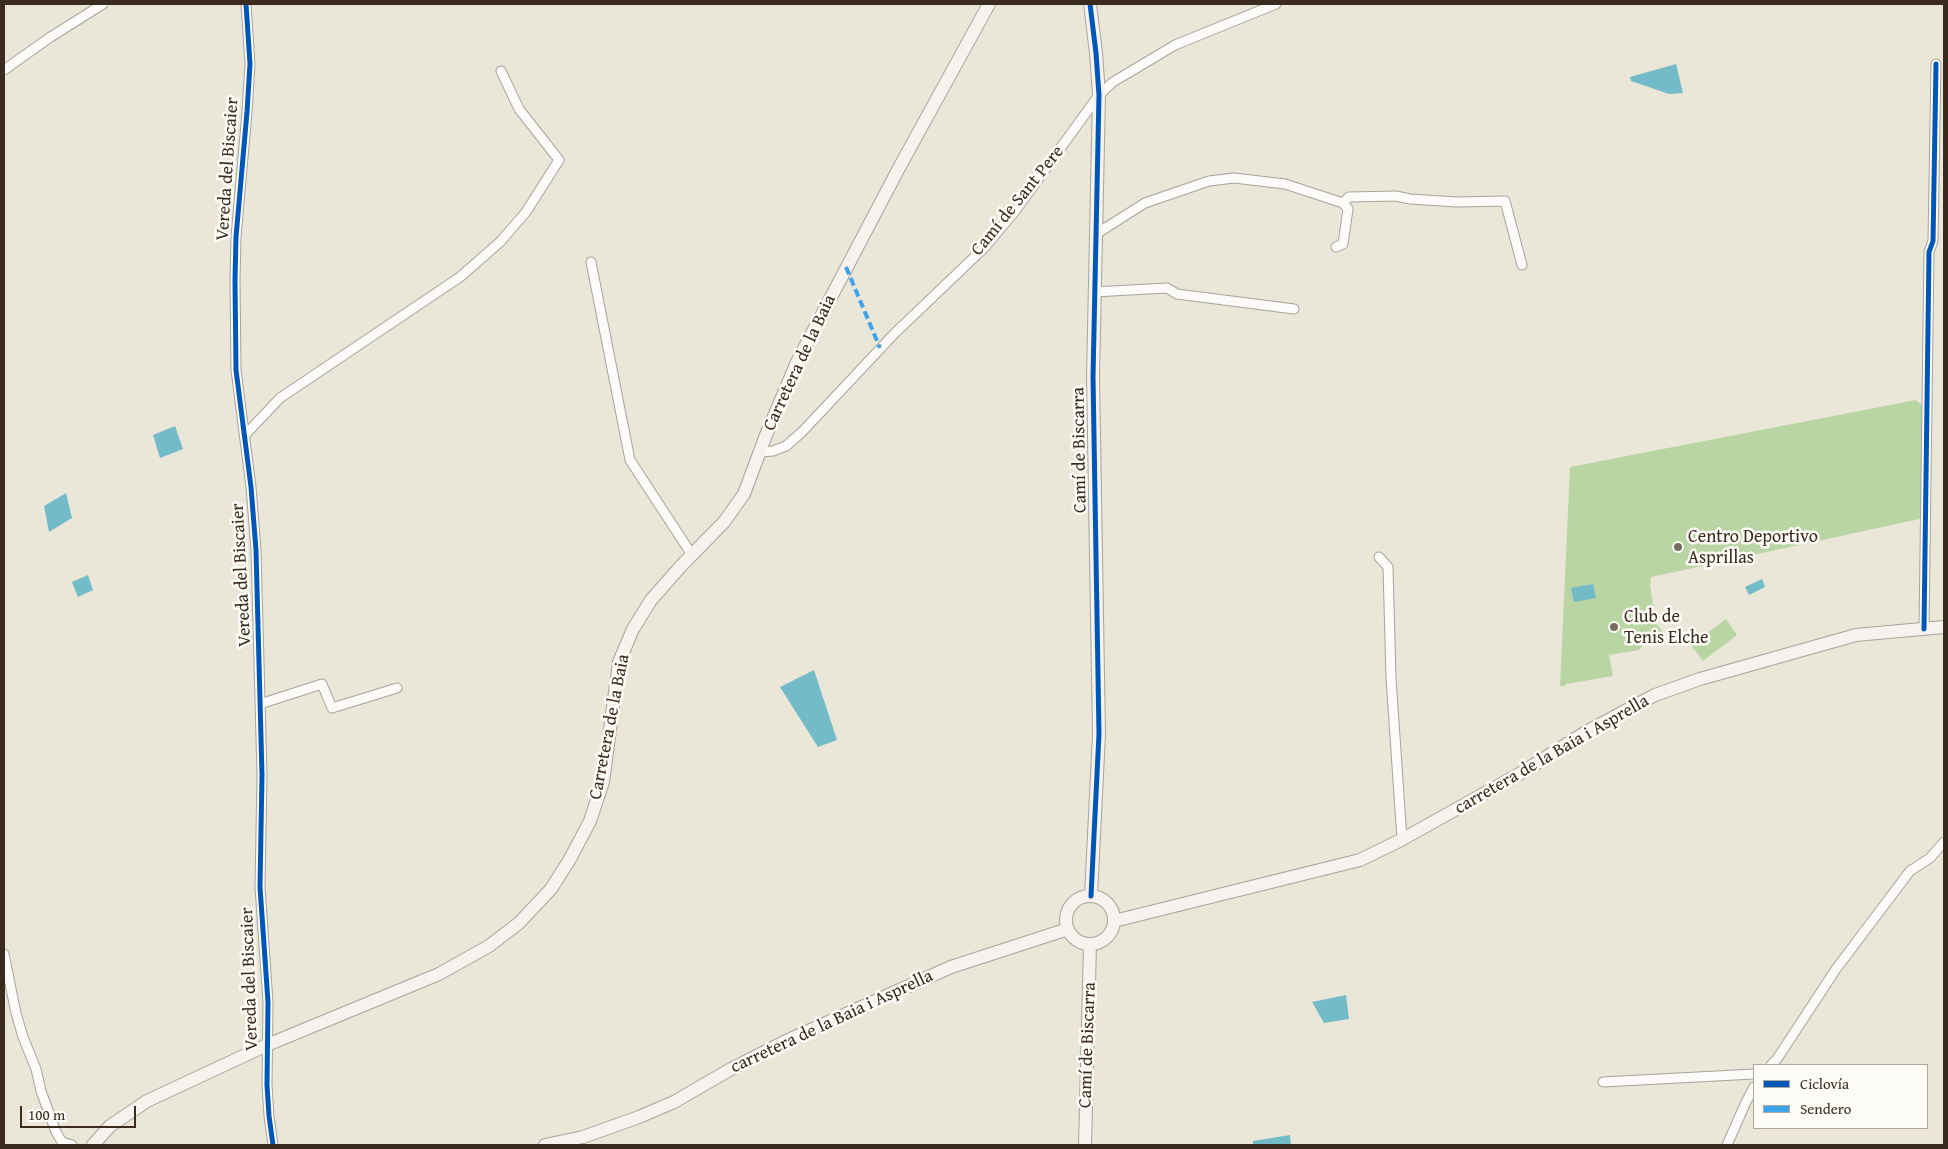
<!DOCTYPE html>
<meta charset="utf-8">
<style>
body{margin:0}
#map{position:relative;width:1948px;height:1149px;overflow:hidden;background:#eae7d9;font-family:"Gentium Book Plus",serif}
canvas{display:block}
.frame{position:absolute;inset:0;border:5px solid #3b2a1e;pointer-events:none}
.legend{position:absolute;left:1753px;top:1064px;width:175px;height:65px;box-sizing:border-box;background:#fdfcf7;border:1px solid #afa8a0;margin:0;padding:6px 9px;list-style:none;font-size:15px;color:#3b2a1e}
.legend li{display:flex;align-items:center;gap:10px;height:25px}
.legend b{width:25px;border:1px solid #afa8a0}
.scale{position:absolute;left:20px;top:1106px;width:116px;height:22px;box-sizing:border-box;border:2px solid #3b2a1e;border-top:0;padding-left:6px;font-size:15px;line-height:18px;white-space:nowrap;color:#3b2a1e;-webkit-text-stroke:4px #fdfcf7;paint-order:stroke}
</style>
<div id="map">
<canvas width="1948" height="1149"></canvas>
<div class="frame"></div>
<ul class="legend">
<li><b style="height:6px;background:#0057b8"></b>Ciclovía</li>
<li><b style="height:6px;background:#3fa3ea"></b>Sendero</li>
</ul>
<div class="scale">100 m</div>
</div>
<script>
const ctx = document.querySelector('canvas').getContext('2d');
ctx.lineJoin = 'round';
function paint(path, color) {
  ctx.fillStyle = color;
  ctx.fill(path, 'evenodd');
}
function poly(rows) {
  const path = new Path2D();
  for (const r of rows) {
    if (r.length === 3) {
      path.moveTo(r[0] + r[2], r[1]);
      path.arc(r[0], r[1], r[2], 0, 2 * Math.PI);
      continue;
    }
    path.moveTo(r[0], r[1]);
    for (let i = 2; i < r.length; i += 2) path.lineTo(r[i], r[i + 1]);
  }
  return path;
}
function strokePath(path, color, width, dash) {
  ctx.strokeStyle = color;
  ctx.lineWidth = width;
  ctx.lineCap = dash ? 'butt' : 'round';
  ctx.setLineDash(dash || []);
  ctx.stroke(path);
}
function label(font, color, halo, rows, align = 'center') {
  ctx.font = font + ' "Gentium Book Plus",serif';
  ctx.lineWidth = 5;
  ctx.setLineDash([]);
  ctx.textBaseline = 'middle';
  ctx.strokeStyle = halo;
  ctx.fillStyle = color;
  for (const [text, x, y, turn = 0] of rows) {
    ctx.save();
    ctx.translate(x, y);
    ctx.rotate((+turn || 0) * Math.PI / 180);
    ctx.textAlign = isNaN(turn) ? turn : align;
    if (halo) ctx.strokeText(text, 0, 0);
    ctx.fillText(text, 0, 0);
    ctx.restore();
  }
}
paint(poly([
 [1916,400,1924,407,1924,518,1651,577,1650,585,1656,623,1663,632,1654,637,1651,636,1639,650,1609,655,1613,676,1566,684,1565,686,1560,686,1570,467],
 [1726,619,1737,635,1703,661,1691,645]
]), '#b9d5a4');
paint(poly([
 [1676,64,1683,93,1669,94,1631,81,1630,77],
 [175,426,183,449,160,458,153,435],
 [66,493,72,518,49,532,44,506],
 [88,575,93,590,78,597,72,582],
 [1762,579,1765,587,1749,595,1745,587],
 [1593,584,1596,598,1574,602,1571,588],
 [814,670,837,740,818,747,780,687],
 [1346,995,1349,1019,1324,1023,1312,1002],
 [1290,1135,1291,1145,1253,1145,1253,1141]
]), '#73bbc8');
const street = poly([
 [246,4,250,64,247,112,236,237,235,280,236,370,251,487,256,550,262,775,260,887,268,1002,267,1085,269,1116,273,1145],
 [4,70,49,38,103,4],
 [1343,203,1349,197,1396,196,1410,199,1457,202,1505,201,1522,265],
 [1096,234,1145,203,1209,181,1234,178,1285,184,1343,203,1348,209,1343,244,1336,247],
 [591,262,630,460,692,555],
 [1094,292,1167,288,1177,294,1294,309],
 [245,435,280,398,460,277,500,242,526,212,559,160,519,109,501,71],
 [760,452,773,451,786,446,802,432,895,333,985,247,1015,211,1099,95,1113,82,1175,45,1276,4],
 [1379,557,1388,567,1391,678,1402,839],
 [1924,629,1929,252,1933,241,1936,64],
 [260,704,322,684,332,708,397,688],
 [4,954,16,1013,23,1037,36,1069,41,1091,56,1132,62,1142,72,1145],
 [1771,1065,1777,1059,1836,969,1910,871,1930,858,1944,842],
 [1603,1082,1754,1074],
 [1727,1145,1746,1102,1754,1087]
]);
const secondary = poly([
 [1090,4,1096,53,1099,95,1093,377,1099,734,1091,896],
 [1090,920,24],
 [1114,921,1360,860,1401,840,1521,773,1586,732,1655,695,1700,679,1856,635,1944,627],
 [93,1145,110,1126,147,1101,267,1045,439,974,489,946,519,923,551,889,570,859,590,821,603,782,619,662,633,629,651,600,681,566,724,522,744,494,766,435,797,362,899,168,989,4],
 [545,1145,583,1137,639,1117,674,1102,731,1069,784,1042,951,967,1068,929],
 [1085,1145,1090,944]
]);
strokePath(street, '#a7a39a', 11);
strokePath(secondary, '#a7a39a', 14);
strokePath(street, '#fcfbf9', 9);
strokePath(secondary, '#f6f3ee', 12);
strokePath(poly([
 [846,267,880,348]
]), '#3fa3ea', 4, [8, 4]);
strokePath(poly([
 [246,4,250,64,247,112,236,237,235,280,236,370,251,487,256,550,262,775,260,887,268,1002,267,1085,269,1116,273,1145],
 [1090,4,1096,53,1099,95,1093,377,1099,734,1091,896],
 [1924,629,1929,252,1933,241,1936,64]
]), '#0057b8', 5);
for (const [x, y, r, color] of [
 [1678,547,5,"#786c5f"],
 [1614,627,5,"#786c5f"]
]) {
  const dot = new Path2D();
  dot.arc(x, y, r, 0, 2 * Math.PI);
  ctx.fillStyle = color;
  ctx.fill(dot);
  strokePath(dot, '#fdfcf7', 2);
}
label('18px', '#3b2a1e', '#fdfcf7', [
 ["Vereda del Biscaier",228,169,-86],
 ["Camí de Sant Pere",1018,201,-51],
 ["Carretera de la Baia",800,363,-65],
 ["Camí de Biscarra",1080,450,-91],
 ["Vereda del Biscaier",242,575,-93],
 ["Carretera de la Baia",610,727,-79],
 ["carretera de la Baia i Asprella",1552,755,-30],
 ["Vereda del Biscaier",250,979,-92],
 ["carretera de la Baia i Asprella",832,1022,-25],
 ["Camí de Biscarra",1088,1045,-88]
]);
label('18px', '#3b2a1e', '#fdfcf7', [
 ["Centro Deportivo",1688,537],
 ["Asprillas",1688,558],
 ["Club de",1624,617],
 ["Tenis Elche",1624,638]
], 'left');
</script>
